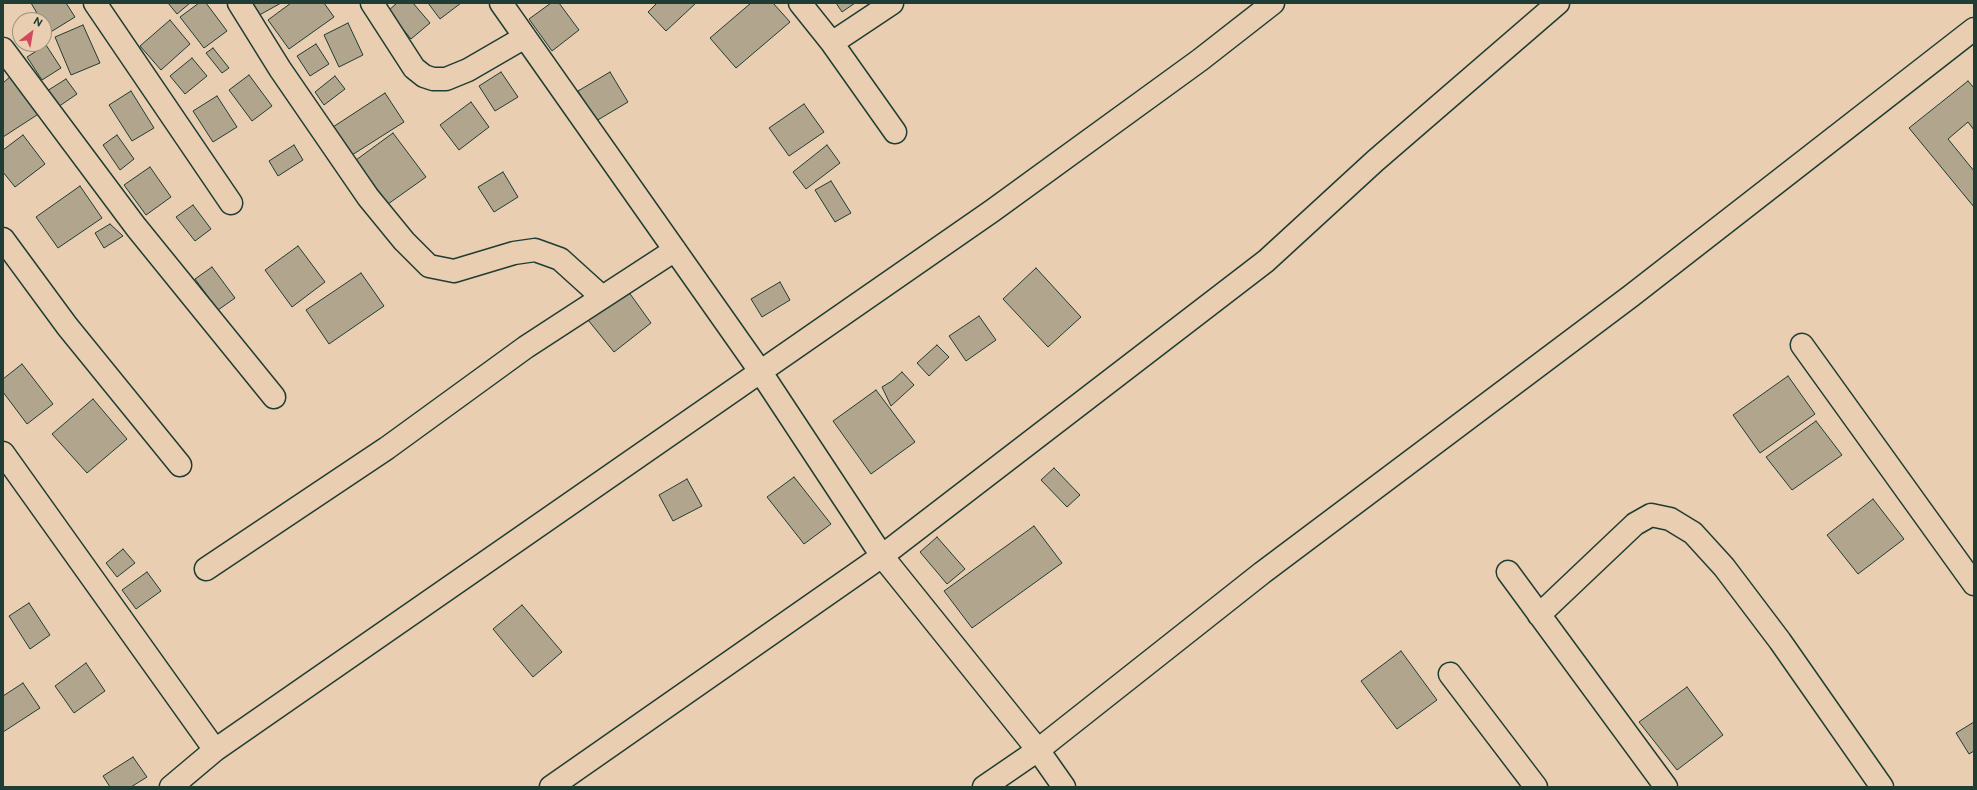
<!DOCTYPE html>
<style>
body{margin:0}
#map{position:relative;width:1977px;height:790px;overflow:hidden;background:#eaceb1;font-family:"Balsamiq Sans",sans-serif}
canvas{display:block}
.frame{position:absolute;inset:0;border:4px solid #1f3d34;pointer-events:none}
.north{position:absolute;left:12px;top:12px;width:40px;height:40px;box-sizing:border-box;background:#eaceb1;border:1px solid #99947f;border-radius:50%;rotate:31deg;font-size:11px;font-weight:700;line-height:16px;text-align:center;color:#1f3d34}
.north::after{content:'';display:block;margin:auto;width:14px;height:18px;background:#d1495b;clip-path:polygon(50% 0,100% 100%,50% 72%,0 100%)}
</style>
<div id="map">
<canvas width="1977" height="790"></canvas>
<div class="frame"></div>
<div class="north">N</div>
</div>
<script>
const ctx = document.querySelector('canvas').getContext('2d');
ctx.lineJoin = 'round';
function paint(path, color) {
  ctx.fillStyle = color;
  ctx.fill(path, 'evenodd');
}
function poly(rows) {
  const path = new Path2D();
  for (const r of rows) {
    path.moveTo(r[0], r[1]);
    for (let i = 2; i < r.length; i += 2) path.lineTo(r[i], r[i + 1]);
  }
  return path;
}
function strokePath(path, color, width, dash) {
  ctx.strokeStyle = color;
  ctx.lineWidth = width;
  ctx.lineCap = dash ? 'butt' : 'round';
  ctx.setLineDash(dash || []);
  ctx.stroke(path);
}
const building = poly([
 [31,3,66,3,75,17,49,33,44,24,44,20,41,20,31,3],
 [168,3,190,3,177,14,168,3],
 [199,3,206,3,227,31,204,48,180,17,199,3],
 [245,3,281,3,254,18,245,3],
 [291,3,324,3,334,17,289,49,268,20,291,3],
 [397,3,413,3,430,23,411,39,388,11,397,3],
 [428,3,461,3,440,19,428,3],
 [551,3,559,3,579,30,552,51,529,19,551,3],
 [657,3,696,3,666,31,648,12,657,3],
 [751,3,773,3,790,22,736,68,710,38,751,3],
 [836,3,855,3,842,12,836,3],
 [170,20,190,44,161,70,140,46,170,20],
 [348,23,363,55,339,67,324,35,348,23],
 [83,25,100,63,71,75,55,37,83,25],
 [316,44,329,64,310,76,297,56,316,44],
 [46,45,61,68,42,80,27,57,46,45],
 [213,48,229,68,222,73,206,53,213,48],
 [192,58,207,76,185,94,170,76,192,58],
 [501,72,518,97,495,111,479,86,501,72],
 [610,72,628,102,596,121,578,91,610,72],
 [249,75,272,106,252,121,229,90,249,75],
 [11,76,40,113,3,137,3,83,11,76],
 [335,76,345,89,324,105,315,92,335,76],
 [66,79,77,94,58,107,47,91,66,79],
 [1968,81,1974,88,1974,130,1968,122,1948,139,1974,171,1974,207,1909,128,1968,81],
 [131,91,154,128,132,141,109,105,131,91],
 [385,93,404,122,352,155,333,127,385,93],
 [217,96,237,127,213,142,193,111,217,96],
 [471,102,489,127,459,150,440,125,471,102],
 [804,104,824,132,789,156,769,128,804,104],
 [393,133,426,177,388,204,356,160,393,133],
 [23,135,45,164,15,187,3,172,3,150,23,135],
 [117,135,134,159,120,170,103,145,117,135],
 [294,145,303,160,278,176,269,161,294,145],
 [827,145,840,163,806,189,793,172,827,145],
 [150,167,171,197,146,215,124,185,150,167],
 [503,172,518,197,494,212,478,187,503,172],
 [831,181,851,213,835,222,815,190,831,181],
 [80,186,102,218,58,248,36,217,80,186],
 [193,205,211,229,195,241,176,217,193,205],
 [110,224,123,236,104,248,95,233,110,224],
 [298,246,325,282,292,307,265,270,298,246],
 [212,267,235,298,218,310,195,279,212,267],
 [1036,268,1081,317,1048,347,1003,299,1036,268],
 [361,273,384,306,329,344,306,310,361,273],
 [780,282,790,300,762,317,751,299,780,282],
 [628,291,651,323,614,352,588,320,628,291],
 [979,316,996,340,966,361,949,336,979,316],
 [937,345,949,357,929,376,917,363,937,345],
 [22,364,53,404,27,424,3,392,3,379,22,364],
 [902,372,914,385,891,406,882,387,892,381,902,372],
 [1788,376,1815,414,1760,453,1733,415,1788,376],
 [876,390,915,442,871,474,833,421,876,390],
 [93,399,127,439,87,473,52,434,93,399],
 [1816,421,1842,455,1792,490,1766,457,1816,421],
 [1054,468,1080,495,1067,507,1041,480,1054,468],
 [794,477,831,524,804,544,767,497,794,477],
 [687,479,702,506,673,521,659,495,687,479],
 [1873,499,1904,539,1858,574,1827,535,1873,499],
 [1034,526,1062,563,972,628,944,591,1034,526],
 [937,537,965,569,947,584,920,552,937,537],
 [123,549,135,563,117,577,106,563,123,549],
 [147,572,161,591,136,609,122,590,147,572],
 [29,603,50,635,30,649,9,616,29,603],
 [522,605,562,652,533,677,493,629,522,605],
 [1401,651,1437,700,1397,729,1361,681,1401,651],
 [86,663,105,691,74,713,55,686,86,663],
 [23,683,40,708,3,732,3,696,23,683],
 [1687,687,1723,735,1677,770,1639,722,1687,687],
 [1974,722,1974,751,1969,754,1956,733,1974,722],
 [133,757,147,777,131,787,110,787,103,776,133,757]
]);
paint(building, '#b2a58e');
strokePath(building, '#1f3d34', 1);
const minor = poly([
 [95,3,231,203],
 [239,3,280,69,368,197,404,241,429,266,454,271,514,253,535,250,560,259,602,297],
 [372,3,414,68,424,76,433,79,446,79,468,70,525,37],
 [501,3,760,371,882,556,1038,750,1064,787],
 [800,3,832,43,895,132],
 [832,43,892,3],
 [3,49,136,227,274,397],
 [3,239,67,326,180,465],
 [1802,345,1974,584],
 [3,453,215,750],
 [206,569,387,448,526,347,675,250],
 [1508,572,1666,787],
 [1539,615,1635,524,1651,515,1670,519,1693,533,1724,567,1780,641,1882,787],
 [1450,674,1536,787],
 [171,787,215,750,992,211,1200,60,1273,3],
 [551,787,882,556,1266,261,1375,161,1558,3],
 [984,787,1038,750,1262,573,1631,296,1974,29]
]);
strokePath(minor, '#1f3d34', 25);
strokePath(minor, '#eaceb1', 22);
</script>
